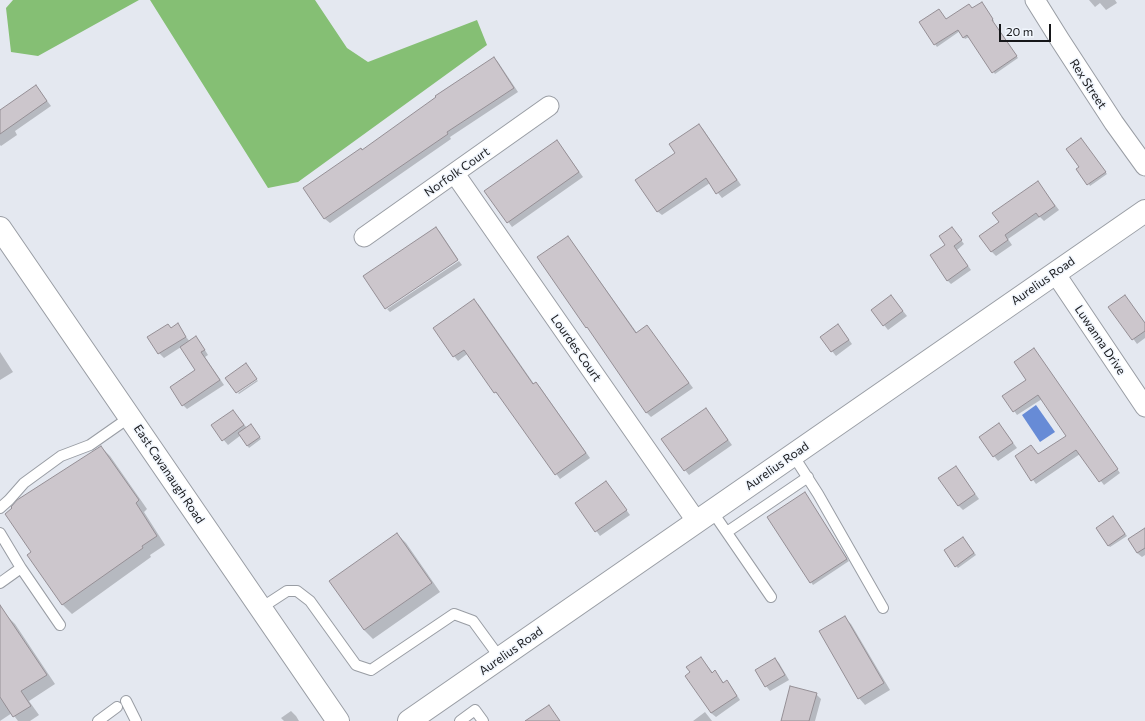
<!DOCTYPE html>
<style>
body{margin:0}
#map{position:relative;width:1145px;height:721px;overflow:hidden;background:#e4e8f0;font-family:Commissioner,sans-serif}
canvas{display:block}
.scale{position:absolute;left:999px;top:24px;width:52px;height:18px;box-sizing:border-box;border:2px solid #16171a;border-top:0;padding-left:5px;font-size:12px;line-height:14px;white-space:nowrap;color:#16171a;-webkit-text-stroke:3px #f1f6fd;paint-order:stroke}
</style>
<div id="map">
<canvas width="1145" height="721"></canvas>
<div class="scale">20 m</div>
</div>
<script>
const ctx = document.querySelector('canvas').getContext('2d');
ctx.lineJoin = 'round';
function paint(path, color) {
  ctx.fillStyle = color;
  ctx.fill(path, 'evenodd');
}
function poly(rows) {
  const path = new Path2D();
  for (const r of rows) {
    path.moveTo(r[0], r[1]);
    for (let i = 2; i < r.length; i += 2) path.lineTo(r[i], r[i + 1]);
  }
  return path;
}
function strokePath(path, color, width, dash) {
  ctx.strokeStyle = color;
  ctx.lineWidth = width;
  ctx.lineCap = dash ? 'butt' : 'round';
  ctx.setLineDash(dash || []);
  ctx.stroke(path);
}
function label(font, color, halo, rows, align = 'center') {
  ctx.font = font + ' Commissioner,sans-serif';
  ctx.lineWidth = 3;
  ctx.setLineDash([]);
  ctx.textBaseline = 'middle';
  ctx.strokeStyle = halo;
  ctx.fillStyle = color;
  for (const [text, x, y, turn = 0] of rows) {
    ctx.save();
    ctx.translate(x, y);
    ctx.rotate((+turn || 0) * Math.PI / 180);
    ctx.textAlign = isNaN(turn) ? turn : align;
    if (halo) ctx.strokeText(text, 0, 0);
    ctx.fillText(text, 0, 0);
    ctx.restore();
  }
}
paint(poly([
 [13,0,139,0,38,56,11,52,6,8],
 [150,0,315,0,347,48,368,62,477,20,487,45,298,182,268,188]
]), '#85bf74');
paint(poly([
 [1036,405,1055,432,1040,442,1022,415]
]), '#678bd6');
paint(poly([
 [1089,0,1115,0,1117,3,1106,10,1100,3,1095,7],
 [984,5,994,21,993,22,1018,58,995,74,969,37,965,39,960,31,937,47,920,23,946,20],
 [494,58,498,62,518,92,450,137,451,139,330,223,325,219,305,189,362,151],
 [36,86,51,106,15,131,17,135,1,146,0,145,0,111],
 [698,125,703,129,741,185,722,198,710,183,662,215,657,211],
 [1082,141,1107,174,1090,186,1080,167],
 [561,146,583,177,512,227,486,191],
 [1038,183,1059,210,1044,221,1040,217,1008,239,1012,245,996,256,992,252,1000,222],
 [436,228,440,232,458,259,385,307],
 [952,228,964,244,957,250,971,270,951,284,947,280,946,245],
 [572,242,637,333,647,326,693,388,651,417,647,413,539,257],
 [459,261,462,265,390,312,387,309],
 [891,296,907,316,888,330,884,325],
 [1125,296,1145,323,1145,338,1137,344,1110,307],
 [474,301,479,305,534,384,536,383,540,387,590,458,560,479,500,396,495,392,467,354,458,361,454,356],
 [177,325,190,342,196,338,200,342,208,355,205,357,224,385,187,409,183,405,196,370,181,347,164,358,159,353,149,337,171,329],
 [842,330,852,344,836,356,832,351],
 [0,352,13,372,0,380],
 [1037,353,1120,473,1104,485,1080,454,1036,484,1016,456,1038,455,1068,436,1042,399,1017,415,1004,396,1028,380],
 [257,380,258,381,239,394,238,393],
 [706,409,732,445,689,475,685,470],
 [233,411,247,428,253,427,261,439,249,448,241,435,228,445,212,426],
 [999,424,1017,448,998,461,994,456],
 [101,447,110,456,147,509,144,512,165,545,150,555,151,557,72,614,63,605,28,555,32,552],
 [956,467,979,499,963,510,958,505],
 [606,482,630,515,600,536,576,503],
 [807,496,849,561,813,585,769,517],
 [1113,517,1127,536,1110,547,1108,545],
 [1145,529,1145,555,1142,557,1137,553],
 [397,534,406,543,440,592,373,639,364,630,330,581],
 [965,540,976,555,958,568,956,566],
 [6,615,15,624,55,684,29,701,39,715,30,721,18,721,12,713,0,721,0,620],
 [844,617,851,624,890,690,865,705,859,698],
 [701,658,713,673,715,672,724,683,731,686,740,700,716,717,711,713,692,673],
 [775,659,779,663,789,680,770,691,766,686],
 [816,694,821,699,815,721,782,721],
 [291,711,296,716,299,721,284,721,281,718],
 [705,712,712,721,693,721]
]), '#0003');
const building = poly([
 [982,2,993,19,992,20,1017,56,992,73,967,35,963,38,958,30,934,45,919,22,939,9,946,19,969,4,972,8,982,2],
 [494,57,514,88,447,132,448,134,324,219,303,188,361,148,362,150,436,97,435,96,494,57],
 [36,85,47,101,0,134,0,110,36,85],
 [699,124,737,180,716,194,706,178,657,212,635,180,675,153,669,144,699,124],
 [1081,138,1106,172,1087,185,1076,169,1079,167,1066,149,1081,138],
 [557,140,579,172,507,223,484,191,557,140],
 [1038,181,1055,206,1039,217,1036,213,1005,235,1008,240,991,252,979,236,999,222,992,213,1038,181],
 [436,227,458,260,385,309,363,276,436,227],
 [952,227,962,240,954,246,968,266,947,281,930,255,945,245,939,236,952,227],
 [568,236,636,333,647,325,689,383,646,413,587,327,586,328,537,257,568,236],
 [891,295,903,311,883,326,871,310,891,295],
 [1125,295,1145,323,1145,331,1132,340,1108,307,1125,295],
 [474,299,533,384,536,382,586,453,555,475,521,427,496,392,494,393,464,350,453,357,433,328,474,299],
 [178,323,186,337,158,354,147,337,168,324,171,328,178,323],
 [838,324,849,340,831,352,820,337,838,324],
 [196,336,205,350,201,352,220,380,182,406,170,387,195,370,180,347,196,336],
 [1034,348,1118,469,1099,482,1076,450,1031,481,1015,456,1031,445,1038,454,1066,436,1038,395,1013,412,1002,396,1026,380,1014,362,1034,348],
 [246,363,257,379,236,393,225,378,246,363],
 [706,408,728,440,684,471,661,439,706,408],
 [233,410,244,425,222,441,211,425,233,410],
 [999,423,1013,443,993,457,979,437,999,423],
 [251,424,260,437,247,446,238,433,251,424],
 [101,446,139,500,136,503,157,536,142,546,143,548,62,605,27,555,31,552,5,514,12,508,11,507,17,500,101,446],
 [956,466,975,494,958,506,938,478,956,466],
 [606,481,627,510,595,532,575,503,606,481],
 [805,492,847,559,810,583,767,517,805,492],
 [1113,516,1125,534,1108,546,1096,528,1113,516],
 [1145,528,1145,548,1137,553,1128,539,1145,528],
 [397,533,432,583,364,630,329,581,397,533],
 [963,537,974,553,955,567,944,550,963,537],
 [0,605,47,675,21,691,31,706,13,717,0,697,0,605],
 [845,616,884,683,858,699,819,631,845,616],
 [701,657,712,673,715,670,723,683,727,680,737,696,711,713,685,676,690,672,686,667,701,657],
 [775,658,785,675,765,687,755,670,775,658],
 [790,686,817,693,809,721,781,721,790,686],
 [549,705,560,721,525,721,549,705]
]);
paint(building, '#ccc6cc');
strokePath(building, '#958f95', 1);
const service = poly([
 [793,455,818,494,883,608],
 [0,508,9,500,24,483,61,456,90,445,130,417],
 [712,511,771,597],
 [727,532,808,477],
 [0,533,21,568],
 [0,583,21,568,60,625],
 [261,608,287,591,297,591,310,601,356,665,371,670,454,614,473,621,500,658],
 [126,701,136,721],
 [98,721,117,707],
 [460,721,475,710,483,721]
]);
const minor = poly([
 [1035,0,1060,40,1114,123,1145,166],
 [455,174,697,522],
 [364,237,549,106],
 [1055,273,1145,407]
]);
const tertiary = poly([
 [0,228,338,721],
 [409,721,1145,211]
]);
strokePath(service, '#999da4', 12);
strokePath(minor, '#999da4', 21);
strokePath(tertiary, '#999da4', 24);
strokePath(service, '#fff', 10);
strokePath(minor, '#fff', 19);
strokePath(tertiary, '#fff', 22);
label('12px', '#16171a', '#f1f6fd', [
 ["Rex Street",1088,84,57],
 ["Norfolk Court",457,172,-35],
 ["Aurelius Road",1043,281,-35],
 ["Luwanna Drive",1100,340,56],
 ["Lourdes Court",576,348,55],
 ["Aurelius Road",777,466,-35],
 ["East Cavanaugh Road",169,474,56],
 ["Aurelius Road",511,651,-35]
]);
</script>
